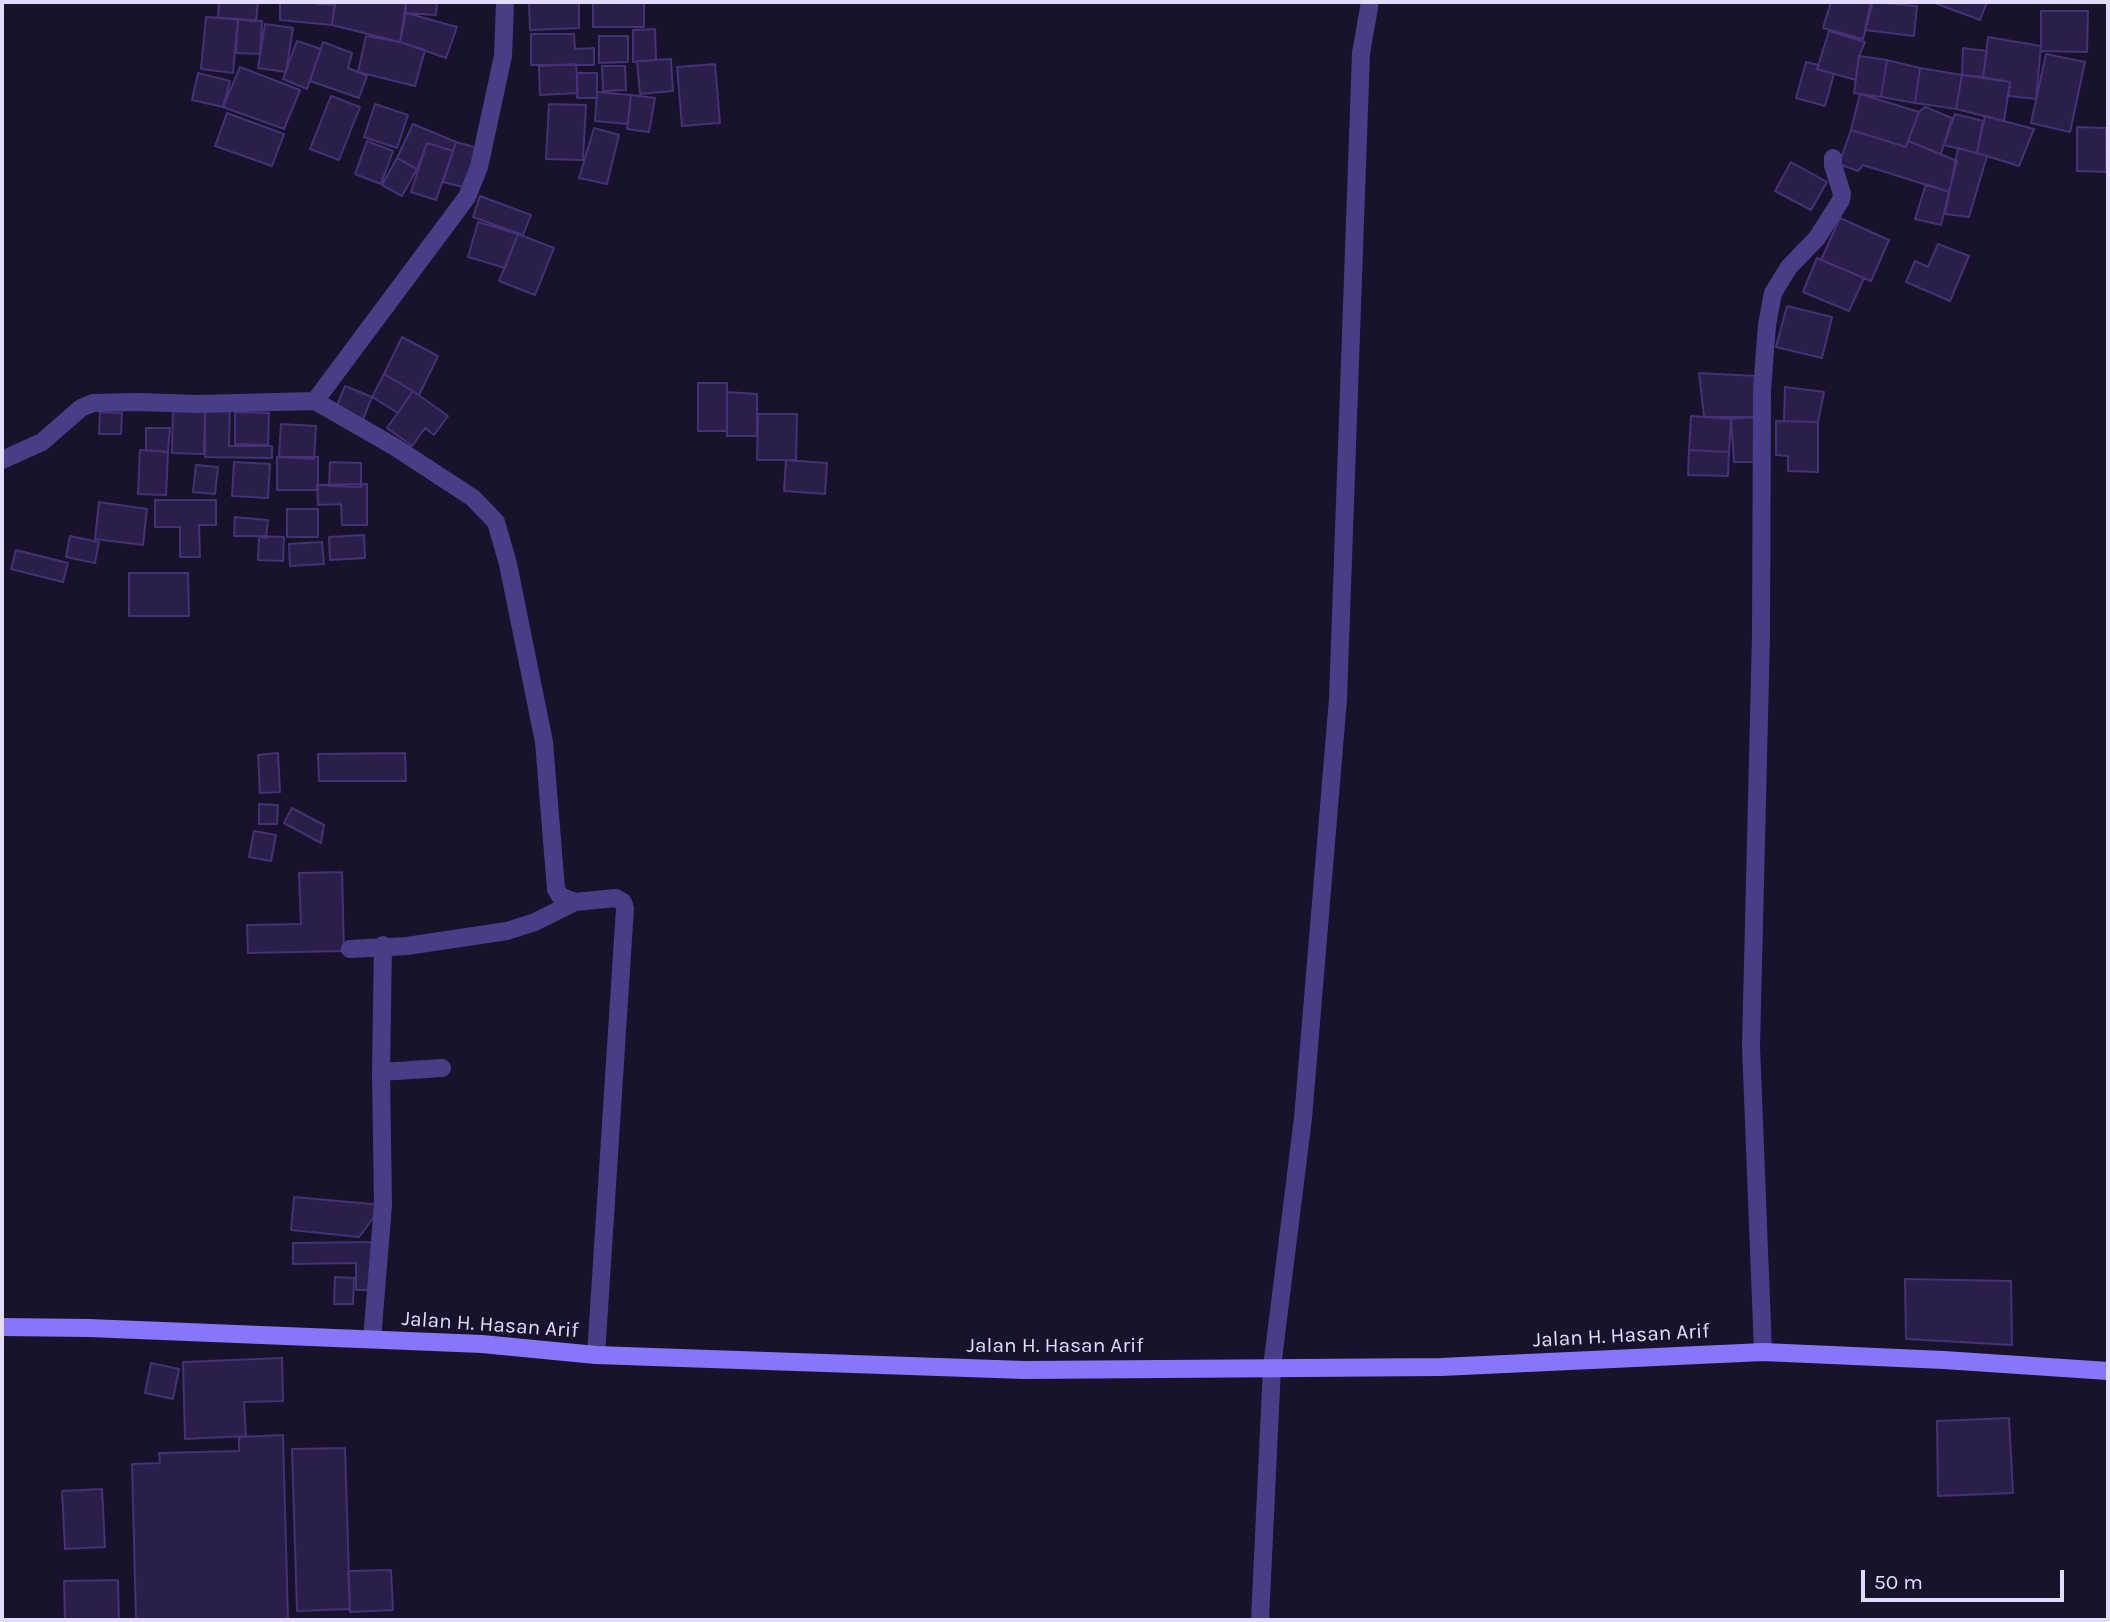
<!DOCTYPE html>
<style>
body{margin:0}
#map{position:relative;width:2110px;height:1622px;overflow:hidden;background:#18122a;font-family:Karla,sans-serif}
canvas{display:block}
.frame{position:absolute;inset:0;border:4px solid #e3dbfe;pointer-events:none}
.scale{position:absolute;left:1861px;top:1570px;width:203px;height:32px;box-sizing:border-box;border:4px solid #e3dbfe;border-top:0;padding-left:9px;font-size:21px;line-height:24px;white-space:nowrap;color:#e3dbfe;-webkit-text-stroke:5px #18122a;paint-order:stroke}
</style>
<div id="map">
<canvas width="2110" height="1622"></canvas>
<div class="frame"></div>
<div class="scale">50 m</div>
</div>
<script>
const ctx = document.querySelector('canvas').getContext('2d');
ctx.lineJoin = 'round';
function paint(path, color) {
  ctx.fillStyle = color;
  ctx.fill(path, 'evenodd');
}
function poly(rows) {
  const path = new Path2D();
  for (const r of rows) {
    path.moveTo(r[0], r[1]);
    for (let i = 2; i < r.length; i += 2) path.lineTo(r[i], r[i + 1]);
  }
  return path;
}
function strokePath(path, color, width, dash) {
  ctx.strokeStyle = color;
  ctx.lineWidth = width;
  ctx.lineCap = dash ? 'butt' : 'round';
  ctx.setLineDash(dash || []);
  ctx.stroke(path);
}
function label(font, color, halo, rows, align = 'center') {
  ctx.font = font + ' Karla,sans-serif';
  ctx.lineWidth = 6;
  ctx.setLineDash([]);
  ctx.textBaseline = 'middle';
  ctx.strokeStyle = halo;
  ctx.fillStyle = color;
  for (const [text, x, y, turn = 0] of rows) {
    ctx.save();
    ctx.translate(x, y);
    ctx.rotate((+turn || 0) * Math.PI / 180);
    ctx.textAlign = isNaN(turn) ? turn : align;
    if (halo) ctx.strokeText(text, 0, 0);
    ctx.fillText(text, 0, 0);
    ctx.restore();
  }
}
const building = poly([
 [219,2,258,2,256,21,218,18,219,2],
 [280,2,317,2,317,4,335,5,332,25,280,20,280,2],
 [335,2,406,2,400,42,332,25,335,2],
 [406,2,437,2,436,15,406,13,406,2],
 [529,2,579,2,579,28,530,30,529,2],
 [593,2,644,2,644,27,593,27,593,2],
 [1831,2,1867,2,1872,5,1863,39,1823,28,1831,2],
 [1871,2,1917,6,1914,36,1865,30,1871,2],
 [1932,2,1987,2,1980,20,1932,2],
 [2041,11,2088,11,2087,52,2041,51,2041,11],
 [406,13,457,27,446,58,400,42,406,13],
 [206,17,238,19,233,73,201,69,206,17],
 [238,19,262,21,260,54,236,53,238,19],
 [265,24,293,28,286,72,258,68,265,24],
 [655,29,656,60,633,62,633,30,655,29],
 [1829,31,1865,42,1859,56,1856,80,1817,69,1829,31],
 [531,34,574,34,575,49,594,48,594,65,531,65,531,34],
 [366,36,400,42,425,50,415,86,358,72,366,36],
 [599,36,628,36,628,62,599,63,599,36],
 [1988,37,2041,46,2036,99,2009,96,2010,82,1983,77,1988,37],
 [297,41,321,49,307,89,283,79,297,41],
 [323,42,352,53,348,68,367,76,359,98,310,81,323,42],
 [1963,48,1987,51,1983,77,1962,75,1963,48],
 [2046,54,2085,62,2070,132,2031,123,2046,54],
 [1859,56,1887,60,1881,97,1854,93,1859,56],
 [671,59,673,91,640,94,637,61,671,59],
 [1887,60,1920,68,1915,103,1881,97,1887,60],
 [1806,62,1819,65,1817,69,1834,74,1825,106,1796,98,1806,62],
 [576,64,578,93,540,95,539,66,576,64],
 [715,64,720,123,682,126,677,67,715,64],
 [602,66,625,66,626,90,603,91,602,66],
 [240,67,300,90,284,129,223,107,240,67],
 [1920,68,1962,75,1956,109,1915,103,1920,68],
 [198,73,230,81,223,107,192,100,198,73],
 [577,73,597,73,597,98,577,98,577,73],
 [1962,75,2010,82,2004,121,1956,109,1962,75],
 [597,92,631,95,628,124,595,121,597,92],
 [1860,94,1919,112,1906,147,1851,130,1860,94],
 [631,95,655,98,649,132,627,129,631,95],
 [331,96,360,107,339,160,310,149,331,96],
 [375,104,408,115,397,148,364,137,375,104],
 [549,104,586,105,583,160,546,159,549,104],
 [1925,107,1952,118,1941,154,1908,141,1919,112,1925,107],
 [227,113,284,134,272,166,215,146,227,113],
 [1955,114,1983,121,1977,153,1944,145,1955,114],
 [1985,116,2034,129,2019,166,1977,153,1985,116],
 [413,124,456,142,453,151,427,143,417,169,397,158,413,124],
 [2077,127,2106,128,2106,172,2077,171,2077,127],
 [594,128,619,135,607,184,579,178,594,128],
 [1851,130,1906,147,1908,141,1957,161,1949,192,1863,165,1858,171,1839,164,1851,130],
 [367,141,393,151,381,184,355,174,367,141],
 [456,142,478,148,467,188,443,182,456,142],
 [427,143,453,151,436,200,411,192,427,143],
 [1958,148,1987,156,1969,217,1945,214,1958,148],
 [397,158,417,169,402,196,382,185,397,158],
 [1791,162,1827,182,1811,210,1775,191,1791,162],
 [1926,184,1949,192,1941,225,1915,219,1926,184],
 [480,196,531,215,523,235,473,217,480,196],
 [1840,218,1889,240,1871,281,1821,260,1840,218],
 [478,222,518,234,505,268,468,257,478,222],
 [518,234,554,248,535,295,499,281,518,234],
 [1938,244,1969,256,1950,301,1906,282,1915,261,1928,267,1938,244],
 [1817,258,1864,278,1849,311,1803,292,1817,258],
 [1787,306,1832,317,1822,358,1776,347,1787,306],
 [402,337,438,356,419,395,384,374,402,337],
 [1699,373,1755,376,1757,417,1704,417,1699,373],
 [384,374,413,391,398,413,372,397,384,374],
 [698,383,727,383,727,431,698,431,698,383],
 [345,386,372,397,363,419,336,408,345,386],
 [1785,387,1824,392,1818,422,1784,421,1785,387],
 [413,391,448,416,434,435,425,428,412,446,387,428,413,391],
 [727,392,757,394,757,436,727,436,727,392],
 [205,405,230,405,229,446,272,446,272,458,205,457,205,405],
 [173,408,205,408,204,454,172,453,173,408],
 [100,412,122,413,121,434,99,434,100,412],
 [235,412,269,413,268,445,235,444,235,412],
 [758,414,797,414,796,460,757,460,758,414],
 [1691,416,1731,419,1729,452,1689,450,1691,416],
 [1757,417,1757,462,1734,462,1731,419,1757,417],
 [1776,421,1818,422,1818,472,1788,471,1788,456,1776,455,1776,421],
 [281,424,316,426,314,459,279,457,281,424],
 [146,428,170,428,168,452,146,450,146,428],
 [140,450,168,452,166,495,138,494,140,450],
 [1689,450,1729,452,1728,476,1688,475,1689,450],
 [277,457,318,457,318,490,277,490,277,457],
 [786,460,827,463,825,494,784,491,786,460],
 [234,462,270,464,268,498,232,496,234,462],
 [330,462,361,463,361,487,329,486,330,462],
 [196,465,218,467,215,494,193,492,196,465],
 [367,484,367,525,342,525,341,504,318,505,317,485,367,484],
 [155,500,216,500,216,525,199,525,200,557,180,557,180,527,155,527,155,500],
 [99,502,147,509,143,545,95,539,99,502],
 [287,509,318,509,318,537,287,537,287,509],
 [235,517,268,520,266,538,259,536,234,536,235,517],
 [364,535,365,558,330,560,329,537,364,535],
 [70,536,99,542,95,563,66,557,70,536],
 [259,536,284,537,283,561,258,560,259,536],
 [322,542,324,564,290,566,289,544,322,542],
 [16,550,68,563,63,582,11,569,16,550],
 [129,573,188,573,189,616,129,616,129,573],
 [278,753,280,792,260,793,258,755,278,753],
 [405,753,406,781,319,781,318,754,405,753],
 [259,804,278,805,277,824,259,824,259,804],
 [292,808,324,825,321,843,284,823,292,808],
 [254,831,276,835,271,861,249,857,254,831],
 [342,872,344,951,248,953,247,925,301,924,299,873,342,872],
 [294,1197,383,1205,359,1237,291,1230,294,1197],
 [375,1242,375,1290,356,1290,356,1263,293,1264,293,1243,375,1242],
 [335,1277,354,1278,353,1304,334,1304,335,1277],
 [1905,1279,2011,1281,2012,1345,1906,1339,1905,1279],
 [282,1358,283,1401,244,1402,246,1436,185,1439,183,1362,282,1358],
 [151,1363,179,1369,173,1399,145,1393,151,1363],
 [2009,1418,2013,1493,1938,1496,1937,1421,2009,1418],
 [283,1435,288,1620,136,1620,132,1464,160,1463,159,1453,239,1451,239,1437,283,1435],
 [345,1448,350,1609,297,1611,292,1449,345,1448],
 [102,1489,105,1547,65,1549,62,1491,102,1489],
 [391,1570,393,1610,350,1612,348,1571,391,1570],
 [118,1580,119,1620,65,1620,64,1581,118,1580]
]);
paint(building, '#2b1e4a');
strokePath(building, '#453175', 2);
strokePath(poly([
 [315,401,467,197,479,167,503,56,505,2],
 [2,460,42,442,81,408,93,403,138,402,197,404,315,401,395,447,473,498,496,522,508,564,544,742,556,889,560,896,575,902,616,898,623,902,625,908,596,1355],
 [350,949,407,946,507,931,535,922,575,902],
 [381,1072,442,1068],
 [372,1339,383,1205,381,1072,383,945],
 [1763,1352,1751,1046,1761,635,1762,390,1767,325,1773,293,1789,267,1817,238,1841,200,1842,194,1833,165,1833,158],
 [1260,1620,1272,1367,1303,1118,1338,699,1361,53,1370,2]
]), '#483e87', 18);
strokePath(poly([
 [2,1327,89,1328,482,1344,596,1355,1024,1370,1441,1367,1763,1352,1944,1360,2108,1371]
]), '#8676fb', 18);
label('21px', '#e3dbfe', '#18122a', [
 ["Jalan H. Hasan Arif",490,1325,4],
 ["Jalan H. Hasan Arif",1621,1336,-3],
 ["Jalan H. Hasan Arif",1055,1346]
]);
</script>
